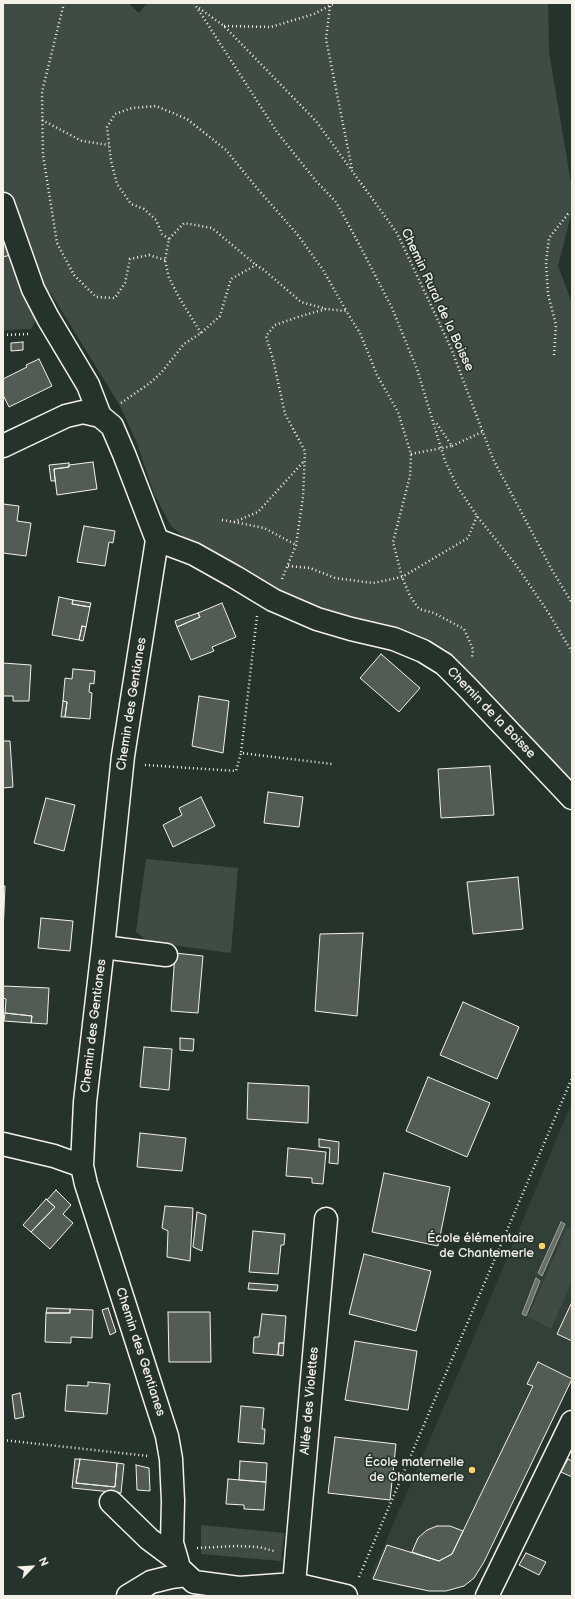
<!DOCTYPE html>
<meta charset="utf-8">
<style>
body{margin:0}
#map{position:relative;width:575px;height:1599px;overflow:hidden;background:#26332d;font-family:"Balsamiq Sans",sans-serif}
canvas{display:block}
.frame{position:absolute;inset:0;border:4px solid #f4f1e8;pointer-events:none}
.north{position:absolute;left:12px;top:1547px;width:40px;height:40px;-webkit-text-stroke:3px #26332d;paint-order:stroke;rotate:65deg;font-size:11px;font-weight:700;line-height:16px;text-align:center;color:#f4f1e8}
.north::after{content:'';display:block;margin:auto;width:14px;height:18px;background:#f4f1e8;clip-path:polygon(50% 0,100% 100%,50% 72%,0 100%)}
</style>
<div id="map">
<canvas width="575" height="1599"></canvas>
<div class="frame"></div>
<div class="north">N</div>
</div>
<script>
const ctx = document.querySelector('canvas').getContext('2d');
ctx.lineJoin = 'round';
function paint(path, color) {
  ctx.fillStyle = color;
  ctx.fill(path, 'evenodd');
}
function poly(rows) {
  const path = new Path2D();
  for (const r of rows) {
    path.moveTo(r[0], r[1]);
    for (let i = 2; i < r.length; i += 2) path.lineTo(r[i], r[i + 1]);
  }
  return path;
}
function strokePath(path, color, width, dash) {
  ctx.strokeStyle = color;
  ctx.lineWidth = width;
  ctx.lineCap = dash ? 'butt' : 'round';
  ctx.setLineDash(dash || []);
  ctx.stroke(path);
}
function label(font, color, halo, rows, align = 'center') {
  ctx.font = font + ' "Balsamiq Sans",sans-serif';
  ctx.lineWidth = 3.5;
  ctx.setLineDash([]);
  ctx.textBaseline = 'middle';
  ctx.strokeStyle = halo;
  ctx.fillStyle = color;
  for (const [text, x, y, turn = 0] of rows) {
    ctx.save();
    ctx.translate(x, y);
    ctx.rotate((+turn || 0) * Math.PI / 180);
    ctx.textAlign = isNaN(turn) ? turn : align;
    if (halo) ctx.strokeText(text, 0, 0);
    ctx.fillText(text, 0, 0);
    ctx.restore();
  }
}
paint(poly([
 [572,1102,572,1379,483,1562,470,1583,442,1591,411,1589,370,1578,482,1318]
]), '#333f39');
paint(poly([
 [3,3,128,3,139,13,147,3,548,3,549,52,572,189,572,211,558,266,572,303,572,790,501,715,446,649,289,598,221,556,189,541,171,526,154,494,136,441,119,404,50,292,31,329,3,330],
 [146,859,238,868,231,953,149,942,136,932],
 [567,1227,572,1229,572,1281,551,1329,528,1317],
 [201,1525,284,1533,281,1561,201,1554]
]), '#414b45');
const water = poly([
 [561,1222,565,1224,542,1276,538,1273,561,1222],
 [536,1278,540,1281,526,1316,522,1314,536,1278]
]);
paint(water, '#676f68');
strokePath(water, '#9fa39b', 1);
const building = poly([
 [3,232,17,253,3,257,3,232],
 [23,342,23,350,11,351,11,343,23,342],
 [39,359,52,386,9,407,3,395,3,379,27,367,26,365,39,359],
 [93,462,97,489,57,495,54,469,69,467,69,465,93,462],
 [69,463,69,467,54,469,55,481,51,481,49,465,69,463],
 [3,504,19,506,17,521,31,523,26,556,3,553,3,504],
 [84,526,115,531,113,543,109,542,105,566,77,562,84,526],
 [59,597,73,600,72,604,90,607,86,627,82,626,79,640,52,635,59,597],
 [73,600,91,603,90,607,72,604,73,600],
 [222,603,236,637,212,647,214,651,191,660,177,627,200,617,198,613,222,603],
 [198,613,200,617,177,627,175,621,198,613],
 [82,626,86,627,83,641,79,640,82,626],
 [381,654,420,688,399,712,360,678,381,654],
 [3,663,31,665,29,701,13,701,13,696,3,696,3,663],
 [73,669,95,671,94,684,90,683,89,692,92,693,90,719,65,717,67,702,63,701,65,678,72,679,73,669],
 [199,696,229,701,223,753,192,746,199,696],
 [63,701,67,702,65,717,61,717,63,701],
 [3,741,10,741,13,787,3,788,3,741],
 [490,766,494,815,441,818,438,769,490,766],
 [268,792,303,797,299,827,264,823,268,792],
 [201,797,215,826,173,847,163,825,182,815,179,808,201,797],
 [46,798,75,805,64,851,34,843,46,798],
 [518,877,523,929,473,934,467,882,518,877],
 [3,886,5,886,3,933,3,886],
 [41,918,73,921,70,951,38,948,41,918],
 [363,933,357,1016,315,1011,320,934,363,933],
 [175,953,203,956,198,1013,171,1011,175,953],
 [3,986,49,988,47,1024,31,1023,32,1016,5,1013,6,999,3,998,3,986],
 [463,1002,519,1027,497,1079,440,1055,463,1002],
 [5,1013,32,1016,31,1023,4,1021,5,1013],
 [180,1038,194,1039,193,1051,180,1050,180,1038],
 [144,1047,172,1049,169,1090,140,1087,144,1047],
 [428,1077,490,1103,467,1157,406,1131,428,1077],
 [248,1083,309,1086,308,1123,247,1119,248,1083],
 [140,1133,186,1138,182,1171,137,1167,140,1133],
 [319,1139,339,1142,338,1164,329,1163,330,1148,319,1147,319,1139],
 [288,1148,326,1152,323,1184,312,1183,312,1178,286,1176,288,1148],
 [384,1173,450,1187,438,1246,372,1232,384,1173],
 [56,1190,71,1205,63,1214,73,1223,50,1249,31,1232,55,1207,47,1200,56,1190],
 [46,1199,55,1207,31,1232,23,1225,46,1199],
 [165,1206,193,1208,190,1261,167,1257,168,1231,162,1228,165,1206],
 [197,1212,206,1215,202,1251,193,1247,197,1212],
 [253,1231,285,1234,284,1245,281,1245,278,1274,249,1272,253,1231],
 [364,1254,431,1271,416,1331,349,1314,364,1254],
 [249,1283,278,1285,277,1291,248,1289,249,1283],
 [572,1302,572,1341,557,1334,572,1302],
 [47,1308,70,1309,70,1313,46,1313,47,1308],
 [108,1308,116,1332,110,1335,102,1310,108,1308],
 [70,1309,93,1310,92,1338,71,1337,71,1343,45,1342,46,1313,70,1313,70,1309],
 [168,1312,210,1312,211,1362,169,1362,168,1312],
 [262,1314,286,1316,284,1343,279,1343,278,1355,253,1353,254,1337,259,1337,262,1314],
 [355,1341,417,1351,408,1410,345,1400,355,1341],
 [279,1343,284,1343,283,1356,278,1355,279,1343],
 [538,1362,572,1379,484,1562,474,1578,464,1586,446,1591,429,1591,373,1579,387,1545,439,1561,452,1554,533,1386,527,1384,538,1362],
 [88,1382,110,1384,107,1414,65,1411,67,1385,88,1386,88,1382],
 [20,1393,24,1417,15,1419,12,1395,20,1393],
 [241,1406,264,1408,262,1429,265,1429,264,1444,238,1442,241,1406],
 [335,1437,396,1444,390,1500,328,1493,335,1437],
 [75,1459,80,1459,76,1483,115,1487,117,1463,124,1464,121,1493,72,1488,75,1459],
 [80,1459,117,1463,115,1487,76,1483,80,1459],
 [568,1459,572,1461,572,1477,561,1472,568,1459],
 [240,1461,267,1463,266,1482,239,1480,240,1461],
 [136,1465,149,1468,150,1491,137,1490,136,1465],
 [228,1479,266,1482,264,1510,244,1509,244,1505,226,1504,228,1479],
 [437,1526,450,1526,463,1531,452,1554,439,1561,412,1552,418,1538,427,1530,437,1526],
 [526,1553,546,1562,539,1575,519,1565,526,1553]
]);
paint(building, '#525c55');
strokePath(building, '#f4f1e8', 1);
const minor = poly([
 [3,204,33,289,48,318,88,385,100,416],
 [3,446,66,416,83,412,100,416,112,426,124,454,157,540,123,756,103,947,85,1102,82,1166,86,1184,167,1436,171,1459,173,1501,172,1543,177,1560,179,1568,194,1582,239,1588,294,1584,346,1596],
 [157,540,194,554,235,577,273,600,317,619,351,629,394,639,423,651,444,664,467,687,572,798],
 [103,947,166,955],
 [3,1144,54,1156,82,1166],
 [111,1502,149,1539,177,1560],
 [294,1584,326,1219],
 [128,1596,151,1582,171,1577,186,1575],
 [487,1596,572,1422]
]);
strokePath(minor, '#f4f1e8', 25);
strokePath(poly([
 [64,3,42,92,43,155,57,243,74,275,96,297,115,298,125,283,130,259,149,255,165,260],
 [194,3,277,132,316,181,336,202,359,244,392,308,417,369,445,461,457,486,477,516,516,565,548,612,572,652],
 [330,6,326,39,352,169],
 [199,8,224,26,316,121,397,233,451,348,493,459,552,570,572,603],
 [224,26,271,27,314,14,335,3],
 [42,120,82,141,109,145],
 [169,239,162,234,156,220,144,209,131,204,117,184,111,161,107,127,115,114,132,108,156,106,187,119,226,150,256,187,297,234,323,270,347,312],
 [201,333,180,299,169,278,165,260,169,239,184,223,212,228,256,265],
 [3,335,30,334],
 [554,355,556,325,548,294,546,263,549,238,568,214,572,214],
 [121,403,150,383,161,373,184,344,201,333,220,316,231,279,256,265,264,270,301,302,326,309],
 [452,446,482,432],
 [411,454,452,446,435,421],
 [222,520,234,522,258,512,304,461],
 [234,522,264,528,296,545],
 [288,566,310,568,335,578,373,583,402,577,468,538,477,516],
 [282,579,296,545,303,497,305,451,285,414,273,359,266,336,275,325,301,316,326,309,346,311,360,333,377,375,398,412,411,454,410,476,393,542,402,577,410,596,419,609,434,613,464,629,473,649,472,658],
 [257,616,241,753,332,764],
 [145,765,236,771,241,753],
 [3,1440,148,1456],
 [197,1548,237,1546,259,1547,274,1551],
 [359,1577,572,1078]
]), '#f4f1e8', 2.5, [1, 3]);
strokePath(minor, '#26332d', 22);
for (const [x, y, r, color] of [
 [542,1246,4,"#ffd166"],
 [472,1470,4,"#ffd166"]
]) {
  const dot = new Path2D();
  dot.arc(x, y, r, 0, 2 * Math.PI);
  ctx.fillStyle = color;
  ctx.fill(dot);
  strokePath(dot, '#26332d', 1.5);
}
label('13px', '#f4f1e8', '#26332d', [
 ["Chemin Rural de la Boisse",437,300,65],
 ["Chemin des Gentianes",132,704,-81],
 ["Chemin de la Boisse",491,713,46],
 ["Chemin des Gentianes",94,1026,-83],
 ["Chemin des Gentianes",140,1352,72],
 ["Allée des Violettes",310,1401,-85]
]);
label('13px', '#f4f1e8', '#26332d', [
 ["École élémentaire",534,1239],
 ["de Chantemerle",534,1254],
 ["École maternelle",464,1463],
 ["de Chantemerle",464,1478]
], 'right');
</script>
